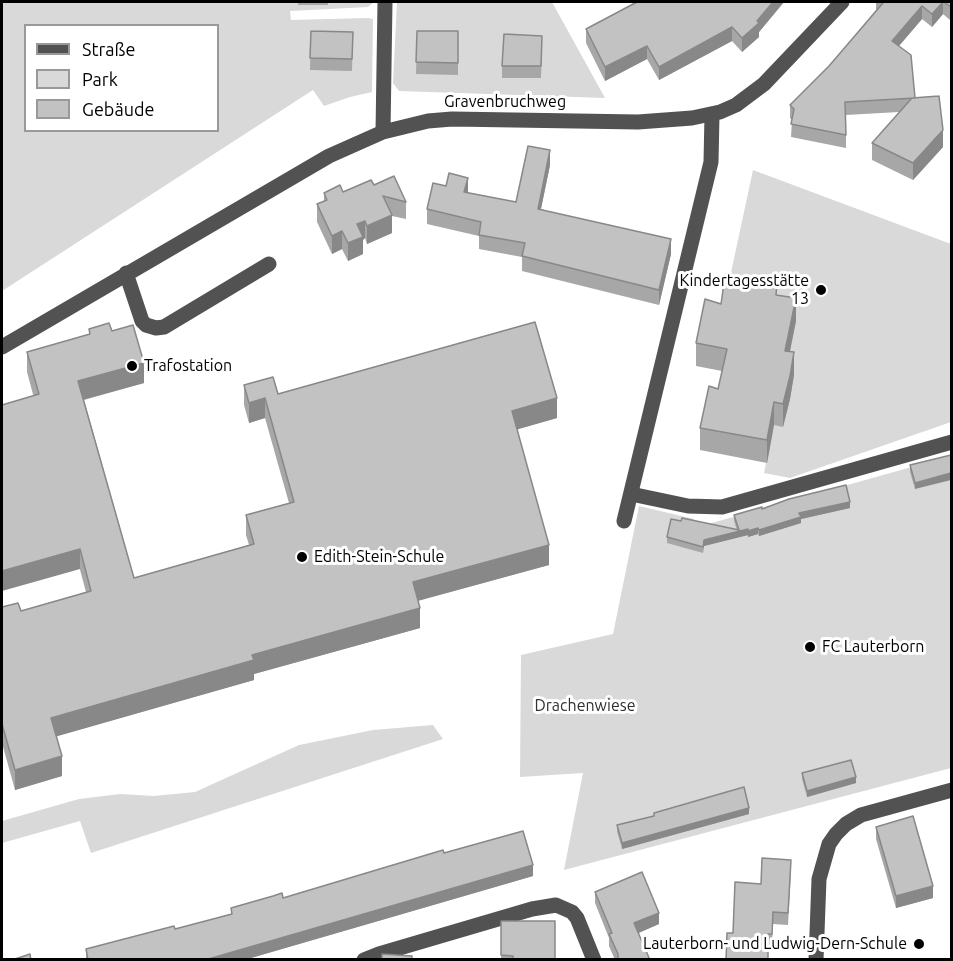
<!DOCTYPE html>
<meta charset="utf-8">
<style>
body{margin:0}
#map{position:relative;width:953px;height:961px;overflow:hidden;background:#fff;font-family:Ubuntu,sans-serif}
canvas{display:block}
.frame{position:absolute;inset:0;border:3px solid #000;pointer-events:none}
.legend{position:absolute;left:24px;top:24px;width:195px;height:108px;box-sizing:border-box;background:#fff;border:2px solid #999;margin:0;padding:8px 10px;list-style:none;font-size:18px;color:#000}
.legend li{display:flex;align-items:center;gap:12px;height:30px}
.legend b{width:30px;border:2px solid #999}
</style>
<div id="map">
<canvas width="953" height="961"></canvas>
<div class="frame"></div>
<ul class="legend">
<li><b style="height:8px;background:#525252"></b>Straße</li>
<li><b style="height:16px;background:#d9d9d9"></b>Park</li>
<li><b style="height:16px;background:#c2c2c2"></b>Gebäude</li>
</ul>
</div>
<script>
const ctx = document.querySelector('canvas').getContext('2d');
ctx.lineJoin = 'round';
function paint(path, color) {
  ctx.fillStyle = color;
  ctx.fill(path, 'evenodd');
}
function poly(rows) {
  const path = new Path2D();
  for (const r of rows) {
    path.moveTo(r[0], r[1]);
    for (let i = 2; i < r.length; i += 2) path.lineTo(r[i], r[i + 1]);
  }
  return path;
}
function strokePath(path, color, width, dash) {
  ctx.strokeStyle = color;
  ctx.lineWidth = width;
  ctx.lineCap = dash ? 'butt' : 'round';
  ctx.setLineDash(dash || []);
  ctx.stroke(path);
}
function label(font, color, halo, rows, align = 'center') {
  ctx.font = font + ' Ubuntu,sans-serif';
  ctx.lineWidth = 6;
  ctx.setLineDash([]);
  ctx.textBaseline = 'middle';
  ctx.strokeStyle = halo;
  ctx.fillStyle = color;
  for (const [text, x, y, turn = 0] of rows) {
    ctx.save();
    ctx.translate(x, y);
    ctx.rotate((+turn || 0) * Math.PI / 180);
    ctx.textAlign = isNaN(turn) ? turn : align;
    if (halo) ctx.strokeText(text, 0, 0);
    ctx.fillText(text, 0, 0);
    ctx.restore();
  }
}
paint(poly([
 [2,2,298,2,299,5,328,5,328,2,374,2,368,7,290,11,291,20,368,18,373,19,372,92,350,97,324,106,313,90,2,291],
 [26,26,218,26,218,130,26,130],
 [397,2,552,2,605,98,399,91,393,83],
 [753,170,951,244,951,422,790,478,764,473,774,425,792,387,794,375,726,296],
 [951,456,951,768,564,870,583,773,520,777,521,655,613,634,639,506,694,519,694,525,701,526],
 [433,725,443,739,91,853,80,821,2,843,2,821,79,799,120,794,154,796,195,792,299,745,373,730]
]), '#d9d9d9');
strokePath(poly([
 [383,132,385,2],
 [126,273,142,321,146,325,156,328,164,327,269,264],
 [2,347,329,156,383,132,428,121,452,119,638,122,692,118,720,112,736,105,764,84,842,2],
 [631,494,688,506,722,507,952,442],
 [624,521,711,162,712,115],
 [364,960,379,954,532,909,556,905,572,912,577,918,594,960],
 [816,960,819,879,829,844,836,834,846,824,861,815,952,790]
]), '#525252', 15);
paint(poly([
 [298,2,328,2,328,5,298,5],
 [637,2,784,2,759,32,759,37,742,52,732,41,659,80,647,59,605,81,586,43,586,29],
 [876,2,951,2,951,21,943,14,932,27,922,19,899,46,915,98,943,147,913,180,872,160,872,143,899,112,846,115,846,148,791,137,792,120,790,118,790,105,829,66,876,10],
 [311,31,353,32,352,71,310,70],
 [417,31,458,31,458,75,416,74],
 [542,48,541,78,502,78,502,66],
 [550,165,541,209,671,254,659,305,522,271,522,257,479,249,479,236,427,224,427,209,468,193,516,202],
 [374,185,406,202,406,219,392,216,392,233,367,244,365,238,363,240,363,254,348,261,342,249,332,254,317,222,317,204,324,201,324,193,343,192],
 [777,295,796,321,790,352,794,375,790,399,783,427,774,425,767,463,700,450,700,428,718,389,722,371,696,366,696,343,721,304],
 [89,329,112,331,144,383,84,400,134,578,249,545,246,535,246,515,289,503,265,418,249,423,244,405,244,385,278,394,557,418,517,429,549,565,418,601,420,628,254,674,254,680,56,736,62,776,15,790,2,743,2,607,21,611,86,592,27,372,27,352,89,334],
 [951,455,915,489,910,472,910,465],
 [850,508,801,519,801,523,759,536,758,534,748,537,748,535,704,546,703,553,667,543,667,537,681,521,737,530,734,521,734,515,762,509],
 [802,773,856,783,807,797,802,779],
 [654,813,749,814,622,849,617,831,617,825,654,816],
 [876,827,933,898,896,908,876,839],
 [444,853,533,876,244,960,86,960,86,949,175,929,231,914,231,908,283,898],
 [791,871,788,925,773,924,772,946,768,945,733,933],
 [595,892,659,924,638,933,650,960,615,960,609,946,609,938,595,903],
 [501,921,555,960,501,960]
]), '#a7a7a7');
paint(poly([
 [773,2,784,2,759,32,759,37,742,52,742,38],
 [943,2,943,14,932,27,932,14],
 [922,6,922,19,892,54,892,41],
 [732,27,732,41,659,80,659,67],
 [647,46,647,59,605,81,605,67],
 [943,130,943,147,913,180,913,163],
 [550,150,550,165,538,223,538,209],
 [468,178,468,192,464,192],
 [392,215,392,233,367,244,367,226],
 [365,221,365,238,363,240,363,254,348,261,348,243,357,224],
 [342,231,342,249,332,254,332,236],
 [671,239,671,254,659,305,659,290],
 [796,298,796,321,785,374,785,351],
 [794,352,794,375,790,399,783,427,783,404],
 [144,363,144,383,78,401,78,381],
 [265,398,265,418,249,423,249,403],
 [557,398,557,418,512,431,512,411],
 [774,402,774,425,767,463,767,440],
 [951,473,951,480,915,489,915,483],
 [850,502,850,508,801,519,801,523,759,536,759,530,799,513],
 [758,528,758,534,748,537,748,531],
 [748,529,748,535,704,546,703,553,704,540],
 [549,545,549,565,413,602,413,582],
 [80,549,80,569,2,591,2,571],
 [420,608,420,628,254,674,254,680,51,738,51,718,252,655],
 [62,756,62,776,15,790,15,770],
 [856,777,856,783,807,797,807,791],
 [749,808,749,814,622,849,622,843],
 [533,865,533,876,244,960,205,960],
 [933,886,933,898,896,908,896,896],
 [659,913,659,924,634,935,634,923]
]), '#888');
const building = poly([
 [637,2,773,2,757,21,759,23,742,38,732,27,659,67,647,46,605,67,586,29,637,2],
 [881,2,943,2,932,14,922,6,892,41,911,55,915,98,845,102,846,135,791,124,794,109,790,105,829,66,883,3,881,2],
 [944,2,951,2,951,7,944,2],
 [311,31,353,32,352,59,310,58,311,31],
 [417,31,458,31,458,63,416,62,417,31],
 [504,34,542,36,541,66,502,66,504,34],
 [939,96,943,130,913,163,872,143,912,98,939,96],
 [528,146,550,150,538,209,671,239,659,290,522,256,525,243,479,235,481,222,427,209,433,183,446,186,449,173,468,178,464,192,516,202,528,146],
 [394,176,406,202,383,196,392,215,367,226,365,221,357,224,363,237,348,243,342,231,332,236,317,204,327,200,324,193,340,185,343,192,371,180,374,185,394,176],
 [724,283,777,284,776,295,796,298,785,351,794,352,790,376,783,404,774,402,767,440,700,428,709,386,718,389,727,349,696,343,705,299,721,304,724,283],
 [535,322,557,398,512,411,549,545,413,582,420,608,252,655,254,660,51,718,62,756,15,770,2,724,2,607,18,603,21,611,91,591,80,549,2,571,2,405,39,394,27,352,90,334,89,329,109,323,112,331,133,325,144,363,78,381,134,578,254,544,246,515,294,502,265,398,249,403,244,385,273,377,278,394,535,322],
 [951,455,951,473,915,483,910,465,951,455],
 [846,485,850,502,799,513,801,517,759,530,758,528,748,531,748,529,704,540,703,547,667,537,671,519,681,521,682,518,739,530,734,515,762,507,762,509,789,499,846,485],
 [851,760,856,777,807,791,802,773,851,760],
 [744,787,749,808,622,843,617,825,654,816,654,813,744,787],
 [913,816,933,886,896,896,876,827,913,816],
 [523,831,533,865,205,960,88,960,86,949,174,926,175,929,232,914,231,908,273,896,282,893,283,898,443,850,444,853,523,831],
 [762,858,791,860,788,913,773,912,772,934,768,934,768,960,726,960,727,933,733,933,735,882,761,884,762,858],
 [642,872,659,913,634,923,650,960,618,960,618,954,609,934,612,933,595,892,642,872],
 [501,921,555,921,555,960,513,960,513,956,501,955,501,921],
 [30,954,31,960,12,960,30,954],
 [382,954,412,956,412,960,382,960,382,954]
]);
paint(building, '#c2c2c2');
strokePath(building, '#888', 1.5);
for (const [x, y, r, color] of [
 [821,290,6,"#000"],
 [132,366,6,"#000"],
 [302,557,6,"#000"],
 [810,647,6,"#000"],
 [919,944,6,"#000"]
]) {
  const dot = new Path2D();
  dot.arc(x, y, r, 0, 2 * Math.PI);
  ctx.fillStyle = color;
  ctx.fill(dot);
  strokePath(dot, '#fff', 2);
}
label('16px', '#000', '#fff', [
 ["Gravenbruchweg",505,102]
]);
label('16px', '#000', '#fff', [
 ["Kindertagesstätte",809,281,"right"],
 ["13",809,299,"right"],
 ["Trafostation",144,366],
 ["Edith-Stein-Schule",314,557],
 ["FC Lauterborn",822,647],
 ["Lauterborn- und Ludwig-Dern-Schule",907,944,"right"]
], 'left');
label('16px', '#303030', '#fff', [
 ["Drachenwiese",585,706]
]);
</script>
